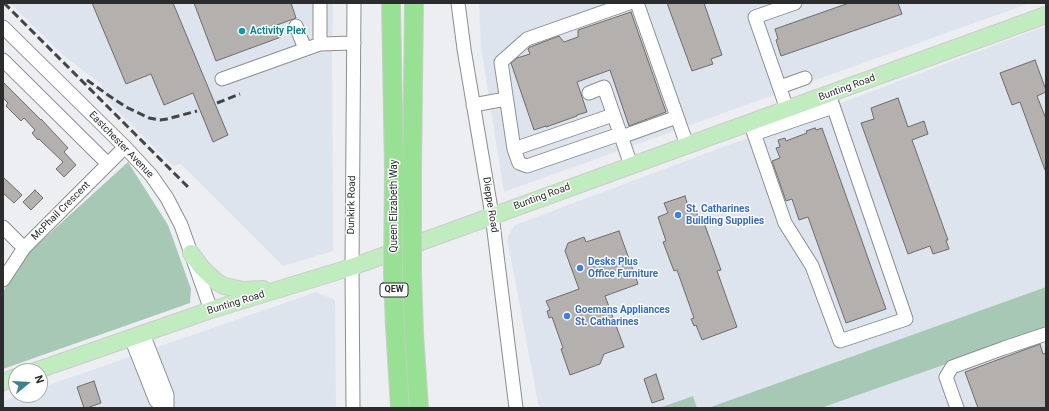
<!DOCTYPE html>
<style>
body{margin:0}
#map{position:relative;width:1049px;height:411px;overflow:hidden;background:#eceef1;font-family:Roboto,sans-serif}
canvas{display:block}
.frame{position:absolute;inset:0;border:4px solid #2b2c2d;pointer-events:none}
.north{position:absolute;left:8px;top:363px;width:40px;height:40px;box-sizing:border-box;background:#fff;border:1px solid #aaabab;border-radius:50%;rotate:72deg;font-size:11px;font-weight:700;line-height:16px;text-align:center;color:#2b2c2d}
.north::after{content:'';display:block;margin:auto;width:14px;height:18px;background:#3b828c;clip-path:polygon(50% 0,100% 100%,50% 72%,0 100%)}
</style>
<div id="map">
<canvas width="1049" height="411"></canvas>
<div class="frame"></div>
<div class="north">N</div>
</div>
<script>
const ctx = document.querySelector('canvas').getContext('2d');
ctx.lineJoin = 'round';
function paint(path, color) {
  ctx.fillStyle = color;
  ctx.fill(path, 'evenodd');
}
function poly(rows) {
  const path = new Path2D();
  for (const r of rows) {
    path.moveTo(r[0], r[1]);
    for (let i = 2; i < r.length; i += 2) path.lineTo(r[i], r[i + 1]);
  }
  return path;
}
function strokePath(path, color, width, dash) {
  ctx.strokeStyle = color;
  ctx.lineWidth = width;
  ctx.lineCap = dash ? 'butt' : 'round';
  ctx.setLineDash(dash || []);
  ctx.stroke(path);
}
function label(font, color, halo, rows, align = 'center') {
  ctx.font = font + ' Roboto,sans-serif';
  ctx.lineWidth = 3;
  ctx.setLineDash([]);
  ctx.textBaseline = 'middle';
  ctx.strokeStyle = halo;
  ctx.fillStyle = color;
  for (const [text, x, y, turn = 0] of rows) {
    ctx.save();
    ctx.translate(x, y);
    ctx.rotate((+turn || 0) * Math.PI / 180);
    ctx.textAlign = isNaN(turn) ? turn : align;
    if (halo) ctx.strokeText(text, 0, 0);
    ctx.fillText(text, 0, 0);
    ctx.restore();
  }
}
paint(poly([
 [10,3,333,3,332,57,333,251,283,266,181,164,173,166,105,98,101,84,64,56],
 [479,3,1030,3,504,192,481,47],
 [1046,26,1046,287,708,408,697,408,693,396,659,408,539,408,507,238,515,225],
 [316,292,335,300,336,408,3,408,3,401,20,395,40,395,40,388],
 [1046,329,1046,408,821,408]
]), '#dee4ee');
paint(poly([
 [128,162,168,225,191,289,190,303,3,369,3,293,15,265],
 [1046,287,1046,329,821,408,708,408],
 [693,396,697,408,659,408]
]), '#a6c8b5');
const building = poly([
 [92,3,173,3,228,135,213,142,193,93,164,105,151,74,126,84,92,3],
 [194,3,291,3,296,18,277,25,281,37,216,61,194,3],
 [667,3,704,3,722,55,711,59,713,64,692,71,667,3],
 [849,3,898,3,902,14,781,56,776,40,778,39,775,29,849,3],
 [631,12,666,112,629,126,610,70,577,82,587,112,577,115,577,116,546,127,546,126,534,130,511,63,517,58,530,54,528,49,530,47,559,36,564,42,578,37,578,30,631,12],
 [1035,60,1046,90,1046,92,1037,96,1046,119,1046,170,1045,170,1020,102,1012,105,1000,73,1035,60],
 [3,82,41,120,41,119,68,148,64,152,76,165,64,177,56,169,63,162,39,139,38,140,32,133,35,130,24,118,21,121,6,106,8,103,3,98,3,82],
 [898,98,908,127,924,121,928,134,912,140,948,240,946,240,949,249,933,254,930,246,908,254,861,123,874,119,871,108,898,98],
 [815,128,816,130,822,128,886,309,846,323,808,217,799,220,792,199,786,201,772,161,780,158,776,148,780,147,778,140,785,138,786,141,807,133,806,131,815,128],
 [3,177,22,195,14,203,3,193,3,177],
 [35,190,43,198,31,210,23,202,35,190],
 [685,196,688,206,693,204,700,221,703,220,721,270,717,271,737,327,702,340,696,325,694,326,691,319,694,318,677,270,674,271,663,242,666,241,658,217,668,213,664,203,685,196],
 [619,231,638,284,605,296,624,347,604,354,600,364,570,375,561,349,563,348,552,317,549,318,547,311,550,310,546,301,579,289,565,251,568,243,584,237,586,242,619,231],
 [1040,344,1043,354,1046,353,1046,408,978,408,965,372,1040,344],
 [656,374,664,399,652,403,644,379,656,374],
 [94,381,101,403,87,408,84,408,77,387,94,381]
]);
paint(building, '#b3b0ad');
strokePath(building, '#6f6c6a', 1);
const minor = poly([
 [458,3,464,49,492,215,516,408],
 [637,3,687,145],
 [296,26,305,49],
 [3,27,125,147,151,175,167,198,181,225,211,310],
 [320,44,354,43],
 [3,60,108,164],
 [222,79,320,44,320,3],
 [780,87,805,78],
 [589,93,604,87,631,165],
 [473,105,506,99],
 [787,109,755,17,795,3],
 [613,115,514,149,501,62,527,39,629,3],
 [750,122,785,223,812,266,840,341,906,319,829,94],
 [754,134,833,107],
 [621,137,677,117],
 [514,149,519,163,527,166,620,134],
 [3,227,24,248],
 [3,280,24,248,125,147],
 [131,338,156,401,167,407,167,395,143,334],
 [353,408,352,267,354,3],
 [957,408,946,377,952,367,1004,348,1046,334]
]);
const major = poly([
 [191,253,202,268,217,282,224,286,243,290,263,289],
 [35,371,211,310,352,267,1046,15],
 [3,382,16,377]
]);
const highway = poly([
 [391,3,394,172],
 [412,173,414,3]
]);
strokePath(minor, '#8c8e91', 15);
strokePath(major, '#cccccd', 18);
strokePath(highway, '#cccccd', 20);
strokePath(minor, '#fff', 13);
strokePath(major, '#c1ecbf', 16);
strokePath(highway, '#98e094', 18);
strokePath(poly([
 [4,3,189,188],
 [87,80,108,95,126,107,149,118,160,120,167,119,197,111],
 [217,103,240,94]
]), '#434445', 3, [8, 4]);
const highwayBridge = poly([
 [394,172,393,274,395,327,400,408],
 [412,173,412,271,414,333,419,408]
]);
strokePath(highwayBridge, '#cccccd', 20, []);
strokePath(highwayBridge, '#98e094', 18);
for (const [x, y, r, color] of [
 [242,31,4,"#0f9aa8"],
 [678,215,4,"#3f7fe0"],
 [580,268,4,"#3f7fe0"],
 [567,316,4,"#3f7fe0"]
]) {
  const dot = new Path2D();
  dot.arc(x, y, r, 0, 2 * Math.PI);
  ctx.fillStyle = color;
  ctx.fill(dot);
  strokePath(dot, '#fff', 1.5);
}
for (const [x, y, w] of [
 [394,290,28]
]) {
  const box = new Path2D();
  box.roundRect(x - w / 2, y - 7, w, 14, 3);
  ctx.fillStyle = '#fff';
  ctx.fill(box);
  strokePath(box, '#2b2c2d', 1);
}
label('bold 9px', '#2b2c2d', null, [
 ["QEW",394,290]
]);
label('bold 10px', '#0d838f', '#fff', [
 ["Activity Plex",250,31]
], 'left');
label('10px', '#2b2c2d', '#fff', [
 ["Bunting Road",847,88,-20],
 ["Eastchester Avenue",121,145,46],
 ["Bunting Road",542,197,-20],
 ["Dunkirk Road",352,205,-89],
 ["Dieppe Road",490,205,81],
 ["Queen Elizabeth Way",394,206,-90],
 ["McPhail Crescent",61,211,-45],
 ["Bunting Road",236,303,-17]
]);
label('bold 10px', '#366cbe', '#fff', [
 ["St. Catharines",686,209],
 ["Building Supplies",686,221],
 ["Desks Plus",588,262],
 ["Office Furniture",588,274],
 ["Goemans Appliances",575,310],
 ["St. Catharines",575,322]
], 'left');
</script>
